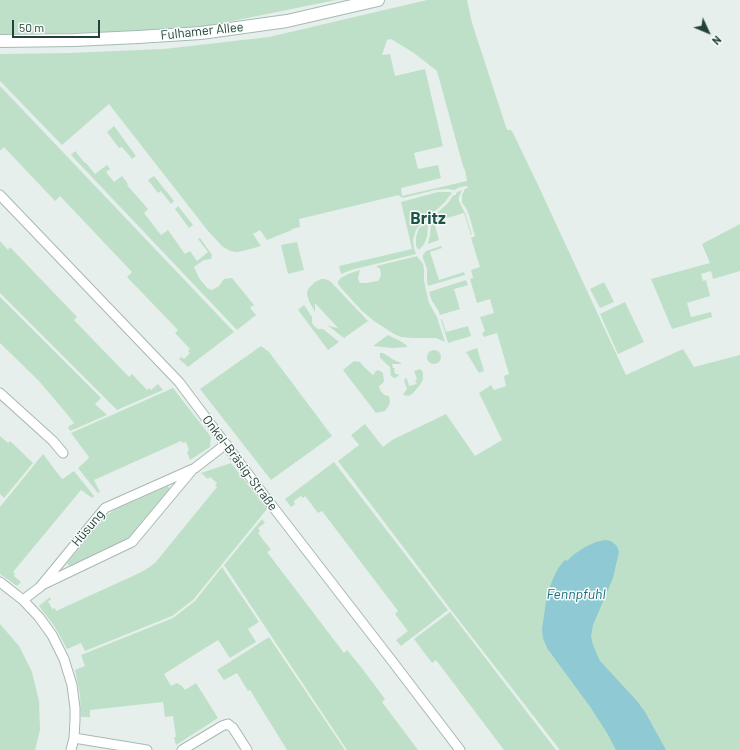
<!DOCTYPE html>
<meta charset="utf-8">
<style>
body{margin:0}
#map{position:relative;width:740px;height:750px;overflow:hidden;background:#e6efeb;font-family:Barlow,sans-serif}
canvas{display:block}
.north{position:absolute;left:688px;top:12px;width:40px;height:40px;-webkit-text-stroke:3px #f7fbf9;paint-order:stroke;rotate:134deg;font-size:11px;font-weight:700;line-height:16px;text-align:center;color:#24423a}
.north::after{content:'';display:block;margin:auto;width:14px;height:18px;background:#24423a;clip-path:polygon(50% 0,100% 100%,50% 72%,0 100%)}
.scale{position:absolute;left:12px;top:20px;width:88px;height:18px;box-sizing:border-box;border:2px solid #24423a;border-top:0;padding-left:5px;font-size:12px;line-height:14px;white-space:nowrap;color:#24423a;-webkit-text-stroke:3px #f7fbf9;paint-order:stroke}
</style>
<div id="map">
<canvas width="740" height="750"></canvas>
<div class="north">N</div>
<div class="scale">50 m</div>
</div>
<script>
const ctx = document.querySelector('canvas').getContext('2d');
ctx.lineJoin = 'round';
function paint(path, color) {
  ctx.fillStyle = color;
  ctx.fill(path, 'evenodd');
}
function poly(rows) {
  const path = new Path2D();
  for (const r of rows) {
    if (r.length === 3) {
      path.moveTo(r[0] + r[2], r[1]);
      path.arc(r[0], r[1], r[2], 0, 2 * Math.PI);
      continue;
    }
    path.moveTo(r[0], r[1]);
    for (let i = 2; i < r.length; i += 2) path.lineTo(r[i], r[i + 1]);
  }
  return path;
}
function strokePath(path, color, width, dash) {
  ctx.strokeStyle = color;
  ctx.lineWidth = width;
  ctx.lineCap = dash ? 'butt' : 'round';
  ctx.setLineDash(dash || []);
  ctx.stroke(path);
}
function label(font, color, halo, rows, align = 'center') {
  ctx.font = font + ' Barlow,sans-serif';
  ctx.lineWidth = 3;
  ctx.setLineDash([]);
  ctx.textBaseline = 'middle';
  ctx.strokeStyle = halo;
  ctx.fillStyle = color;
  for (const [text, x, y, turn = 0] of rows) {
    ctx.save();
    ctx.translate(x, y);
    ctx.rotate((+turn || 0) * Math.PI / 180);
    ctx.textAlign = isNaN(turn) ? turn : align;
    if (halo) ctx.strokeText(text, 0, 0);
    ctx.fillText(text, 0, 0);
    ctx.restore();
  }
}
paint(poly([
 [0,0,336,0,208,26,126,32,0,34],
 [427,0,467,0,472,23,507,130,511,130,513,133,538,185,626,375,683,349,694,367,740,355,740,750,560,750,451,610,338,461,359,445,351,435,365,424,383,447,392,440,446,414,475,456,502,440,479,393,491,385,494,390,506,386,504,376,509,374,497,333,484,337,482,333,485,331,480,317,494,313,490,299,477,303,470,279,473,278,471,270,480,267,471,238,475,236,469,215,466,208,462,203,462,195,465,189,468,188,467,186,460,187,454,190,448,189,435,190,403,198,402,197,400,197,399,195,299,219,300,227,292,229,292,230,267,240,260,230,253,234,261,246,243,251,237,252,230,251,222,246,208,231,109,104,62,145,0,81,0,54,69,53,164,49,269,37],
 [391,39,414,53,437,71,463,166,465,170,467,181,402,196,401,188,441,178,438,165,418,169,414,153,443,146,425,69,395,76,390,54,382,55,387,40],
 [0,86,234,332,188,367,179,359,181,357,184,359,190,353,188,351,190,349,175,333,178,330,127,277,132,272,60,196,55,201,4,147,1,150,0,150],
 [114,126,136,156,132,159,122,147,119,148,107,132],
 [75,151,85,163,86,163,95,174,107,165,110,169,106,172,114,182,122,176,128,184,127,185,148,209,144,213,161,235,168,230,185,254,190,251,197,261,208,252,198,239,200,238,212,255,211,259,204,260,194,267,199,278,207,288,212,290,219,286,224,279,232,278,254,305,250,308,256,315,237,330,71,155],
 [154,176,174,201,171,204,161,191,158,193,148,180],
 [462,190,459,197,459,201,465,213,472,235,471,235,464,213,434,222,439,240,428,244,430,235,431,223,432,219,435,215,448,203,452,197,454,195,456,195,456,193],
 [438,192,450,192,452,193,444,203,417,228,415,233,413,240,414,248,416,254,351,270,341,274,339,266,412,249,401,202],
 [178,206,193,225,189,228,175,209],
 [424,224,426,224,428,226,427,237,424,244,419,250,416,246,416,237,419,228],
 [740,224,740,271,713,279,711,271,701,274,703,281,706,280,710,296,687,303,691,317,711,312,712,317,672,329,651,279,710,263,702,244],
 [0,241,8,250,10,247,77,317,74,320,129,377,132,374,147,390,149,388,151,390,158,384,163,390,117,410,0,293],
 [297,242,304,270,288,274,281,245],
 [441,246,442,248,430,252,439,280,464,272,465,275,428,286,427,281,427,269,423,258,423,255,426,251],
 [417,256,423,264,424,269,424,281,429,303,437,317,445,342,436,338,412,338,401,337,394,334,374,321,362,311,342,289,338,284,338,281,341,278,348,274,360,270,358,278,359,281,360,283,366,283,378,281,380,278,381,273,380,269,377,267,377,266],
 [321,279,325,279,330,281,368,321,344,338,327,325,333,327,338,328,315,303,315,312,309,301,307,294,308,289,315,282],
 [466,280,468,285,454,289,460,309,440,315,438,310,432,301,429,292],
 [604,282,614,302,600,308,590,289],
 [0,297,101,398,95,404,107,415,70,431,68,427,74,423,67,414,39,381,0,343],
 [625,302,644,342,618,354,600,314],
 [304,305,312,317,312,323,314,326,318,329,323,329,339,342,328,350,298,310],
 [441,319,442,319,446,332,468,326,471,336,448,343],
 [388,335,402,342,407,346,407,347,392,348,373,346],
 [261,346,269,352,332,436,271,480,200,389],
 [477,348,484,371,479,373,466,352],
 [434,357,7],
 [380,353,383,353,394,360,401,363,401,364,392,364,393,368,395,368,395,369,394,369,395,374,399,374,397,377,394,378,391,376,390,367,380,358],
 [354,361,360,362,364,367,373,375,376,371,378,370,380,371,383,373,384,381,382,384,379,386,380,390,384,395,389,396,390,401,389,405,385,411,376,413,343,370],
 [420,369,423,372,423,379,420,385,413,393,409,396,403,395,407,389,404,380,406,378,407,379,409,386,414,385,417,383,415,381,417,379,414,371],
 [173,388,211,437,210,447,190,460,187,452,189,450,186,442,183,443,181,441,94,480,100,492,98,493,78,468,88,459,89,457,71,433],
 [0,436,8,443,10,441,33,463,4,498,0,494],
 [43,454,62,479,64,478,74,471,94,496,92,498,81,490,13,572,15,574,14,576,21,582,17,586,0,574,0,507],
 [334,462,448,610,401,646,396,640,408,631,395,614,398,611,322,511,318,513,305,496,303,498,301,496,294,501,295,504,291,507,285,499],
 [231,463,267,509,193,600,172,616,85,651,81,643,67,649,55,627,39,606,50,597,51,600,48,601,52,609,55,608,56,611,133,576,145,570,155,563,217,487,215,485,217,483,210,477,208,479,201,473],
 [168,486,170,489,132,535,125,541,69,566,67,563,106,516,114,510],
 [262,519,265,523,258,528,260,531,258,533,271,550,267,552,344,653,347,650,361,667,385,699,382,702,418,750,347,750,224,565],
 [222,567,259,622,248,629,256,642,230,658,218,640,164,674,171,686,177,683,182,686,185,690,196,683,218,718,176,745,174,737,176,737,173,716,165,717,163,702,90,710,90,717,81,717,80,695,75,670,85,666,81,655,173,618,195,601],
 [450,612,556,750,504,750,436,660,432,663,414,639],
 [0,624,19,646,32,672,39,701,40,730,35,750,0,750],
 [269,637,345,750,287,750,250,690,248,691,237,673,224,680,217,670]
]), '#bfe0c8');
paint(poly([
 [605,540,611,541,617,546,619,552,618,556,613,578,593,625,591,636,593,645,600,661,637,701,645,712,666,750,616,750,607,733,591,708,547,648,543,638,542,629,547,595,554,576,559,567,565,560,567,561,573,555,585,547,596,542]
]), '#8ec9d4');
const street = poly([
 [0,195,179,382,263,494,389,657,460,750],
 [0,393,53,441,63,453],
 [0,582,23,600,39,617,52,635,64,659,72,685,75,708,75,720,74,738,71,750],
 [42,585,132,542,192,470],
 [23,600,40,587,105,508,195,468,226,444],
 [74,738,147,750],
 [182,750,222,726,228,724,233,728,247,750]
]);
const secondary = poly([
 [0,41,74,40,138,37,201,33,287,21,378,0]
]);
strokePath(street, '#a8b8b2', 11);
strokePath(secondary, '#a4bbb3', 14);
strokePath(street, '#fff', 9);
strokePath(secondary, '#fff', 12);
label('13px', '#24423a', '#f7fbf9', [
 ["Fulhamer Allee",202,31,-6],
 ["Onkel-Bräsig-Straße",240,463,53],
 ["Hüsung",88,528,-50]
]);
label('italic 14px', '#1c6f80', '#f7fbf9', [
 ["Fennpfuhl",576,594]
]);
label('bold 17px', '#1f5548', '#f7fbf9', [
 ["Britz",428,218]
]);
</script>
